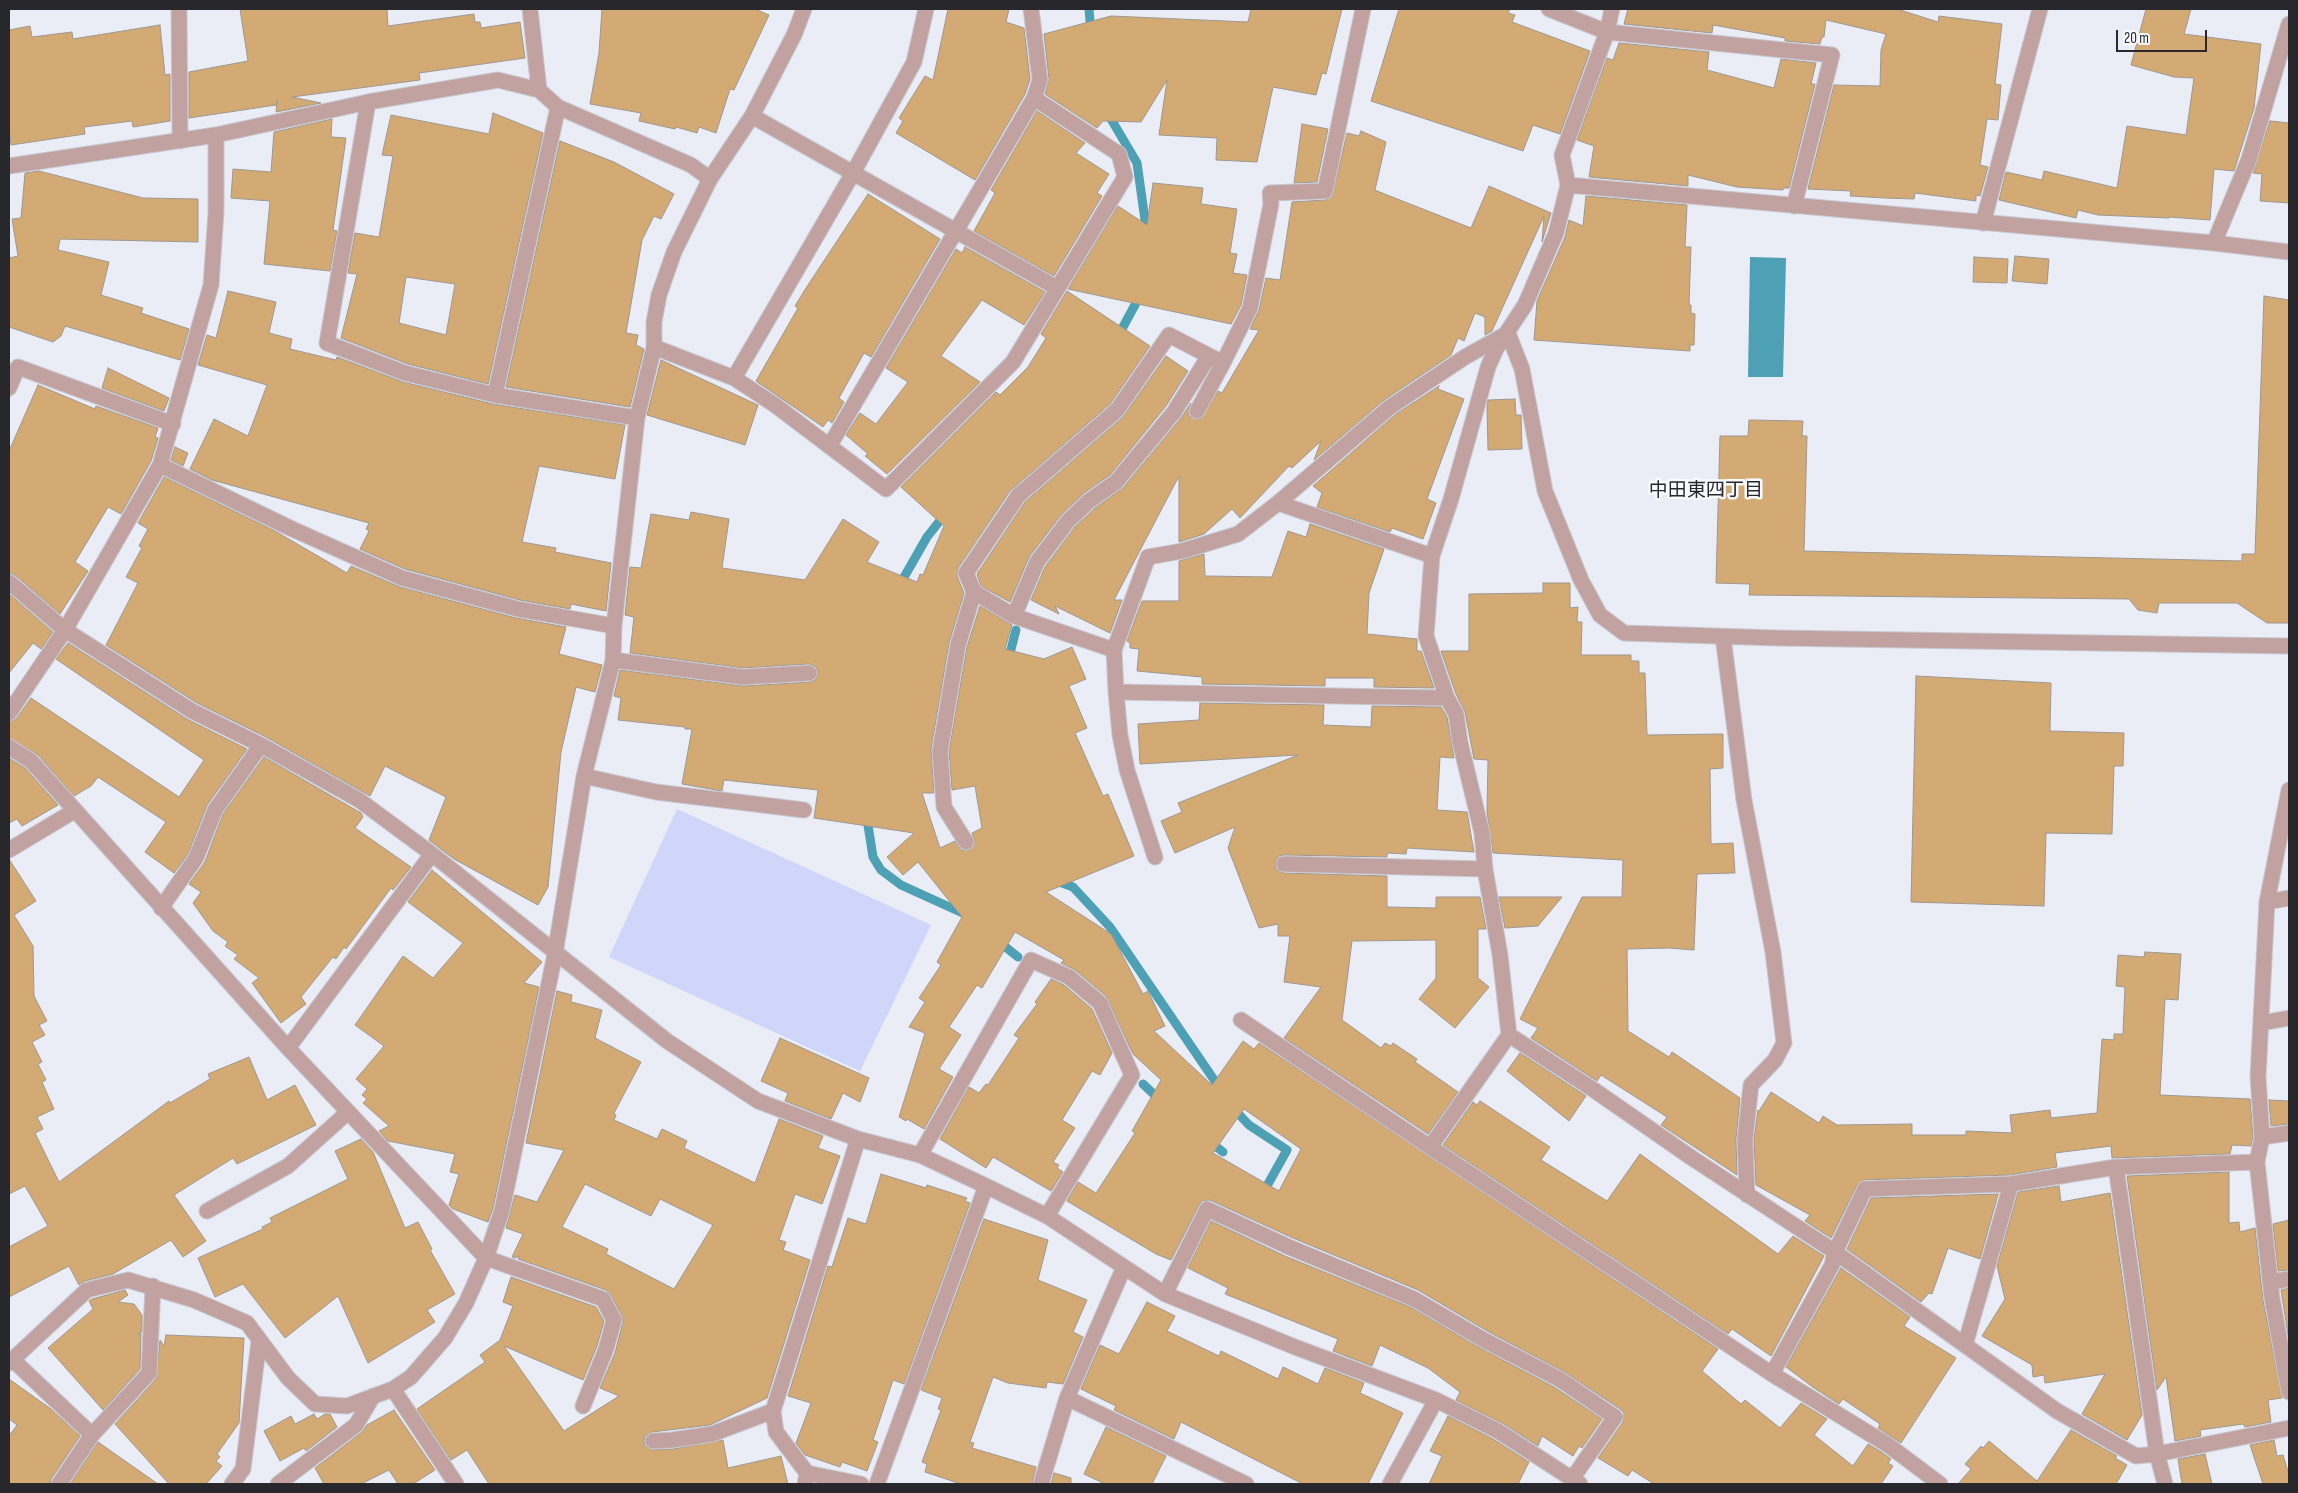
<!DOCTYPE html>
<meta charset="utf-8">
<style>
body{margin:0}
#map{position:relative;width:2298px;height:1493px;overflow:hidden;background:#eaecf6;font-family:"Sofia Sans Condensed",sans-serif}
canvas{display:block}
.frame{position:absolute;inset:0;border:10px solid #28282c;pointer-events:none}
.scale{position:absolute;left:2116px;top:30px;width:91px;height:22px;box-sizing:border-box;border:2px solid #28282c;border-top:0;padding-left:6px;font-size:15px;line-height:18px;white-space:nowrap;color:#28282c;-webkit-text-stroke:4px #f9fafe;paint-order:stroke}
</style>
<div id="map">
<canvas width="2298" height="1493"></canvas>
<div class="frame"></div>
<div class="scale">20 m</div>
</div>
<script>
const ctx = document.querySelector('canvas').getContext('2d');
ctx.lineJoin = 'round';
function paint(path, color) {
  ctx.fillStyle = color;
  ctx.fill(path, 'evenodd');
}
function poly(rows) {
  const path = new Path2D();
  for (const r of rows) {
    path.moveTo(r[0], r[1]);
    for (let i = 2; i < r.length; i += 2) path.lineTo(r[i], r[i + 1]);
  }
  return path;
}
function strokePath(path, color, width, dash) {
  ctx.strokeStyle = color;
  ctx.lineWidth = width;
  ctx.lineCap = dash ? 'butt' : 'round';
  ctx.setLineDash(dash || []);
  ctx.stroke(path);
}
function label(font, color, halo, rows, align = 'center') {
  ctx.font = font + ' "Sofia Sans Condensed","Noto Sans JP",sans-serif';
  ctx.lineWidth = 5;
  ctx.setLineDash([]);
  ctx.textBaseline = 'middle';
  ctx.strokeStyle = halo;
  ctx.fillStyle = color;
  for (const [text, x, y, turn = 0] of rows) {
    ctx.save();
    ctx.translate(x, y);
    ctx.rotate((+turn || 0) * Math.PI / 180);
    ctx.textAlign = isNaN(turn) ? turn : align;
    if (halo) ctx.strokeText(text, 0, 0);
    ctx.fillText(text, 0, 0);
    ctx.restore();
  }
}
paint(poly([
 [677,809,931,925,860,1071,609,957]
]), '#d0d6f9');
paint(poly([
 [1750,257,1786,258,1783,377,1748,377]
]), '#4ea0b4');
strokePath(poly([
 [1089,9,1091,33],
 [1109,112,1111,119,1137,163,1145,220,1144,233],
 [1117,338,1136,303,1138,293],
 [899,586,927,537,946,513],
 [1008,661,1016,630],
 [870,816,868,825,873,857,881,870,901,885,967,915],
 [1054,880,1073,887,1110,927,1221,1090],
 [998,941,1018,957],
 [1143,1084,1161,1101],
 [1232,1107,1249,1125,1287,1150,1263,1193],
 [1209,1141,1223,1152]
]), '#4ea0b4', 9);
const building = poly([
 [240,9,387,9,388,26,474,14,475,22,480,22,481,28,520,22,525,58,419,73,420,80,292,97,321,103,276,112,277,100,276,105,189,118,189,72,248,61,240,9],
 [602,9,755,9,769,15,734,90,730,89,716,133,699,127,697,133,676,127,675,129,639,121,641,113,590,104,599,53,602,9],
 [948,9,1009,9,1006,22,1024,28,1030,79,1025,94,975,180,896,133,903,121,899,118,925,76,933,80,948,9],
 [1251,9,1342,9,1326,74,1322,73,1316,95,1273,87,1257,162,1216,160,1217,138,1159,135,1167,80,1141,122,1103,121,1097,128,1045,94,1049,79,1044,34,1111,16,1248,22,1251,9],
 [1399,9,1510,9,1508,13,1515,15,1512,22,1590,51,1560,134,1533,125,1523,151,1371,101,1399,9],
 [1628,9,1897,9,1938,22,1939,16,2002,24,1995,84,2001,85,1998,120,1987,119,1980,165,1988,167,1980,196,1976,195,1976,201,1915,193,1914,199,1885,198,1850,196,1851,191,1808,189,1834,85,1880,86,1881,50,1886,34,1826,20,1824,37,1822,37,1820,44,1785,41,1785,38,1713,25,1712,33,1624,24,1628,9],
 [2146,9,2191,9,2184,34,2261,44,2254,108,2234,171,2214,169,2210,220,2169,217,2169,218,2098,215,2078,210,2076,218,1999,200,2006,172,2042,180,2044,171,2117,188,2127,126,2186,135,2194,78,2174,77,2131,65,2146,9],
 [160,25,165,75,170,74,170,121,133,127,132,121,84,127,85,134,11,145,9,128,9,30,30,26,32,37,72,32,73,39,160,25],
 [1619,43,1709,52,1707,70,1774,88,1781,59,1816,63,1811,84,1815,84,1789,188,1783,188,1783,190,1737,187,1688,175,1688,186,1589,177,1594,146,1577,140,1607,58,1613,60,1619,43],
 [1037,111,1085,143,1076,153,1109,174,1097,193,1102,196,1054,276,974,231,995,193,991,190,1037,111],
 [493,113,543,133,488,384,408,364,341,338,357,274,348,273,355,233,379,237,393,156,382,155,391,115,489,134,493,113],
 [406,277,455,284,446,335,399,323,406,277],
 [332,119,331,137,346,138,333,230,337,231,330,271,264,264,270,201,231,198,233,169,271,172,274,132,332,119],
 [2270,121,2289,123,2289,203,2260,201,2262,174,2253,173,2270,121],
 [1302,124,1328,129,1317,182,1294,183,1302,124],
 [1361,131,1386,142,1375,190,1377,191,1471,228,1489,186,1551,213,1542,242,1544,216,1492,331,1485,335,1485,317,1475,313,1464,341,1458,338,1451,355,1384,400,1314,460,1321,441,1292,468,1289,466,1240,518,1232,509,1204,534,1179,542,1179,476,1114,600,1122,600,1110,633,1055,606,1059,614,1031,600,1045,567,1075,527,1095,508,1123,488,1181,418,1191,403,1188,411,1189,416,1197,420,1201,419,1218,391,1222,393,1259,330,1250,329,1259,310,1266,278,1280,280,1292,202,1325,200,1332,197,1347,133,1359,136,1361,131],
 [560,141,614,162,674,194,661,219,654,216,642,240,626,333,638,335,636,345,644,349,630,407,506,387,560,141],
 [39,171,143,198,198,199,198,242,60,239,58,250,109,262,101,295,143,308,141,313,189,329,180,360,65,326,61,336,53,342,9,327,9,258,18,256,12,219,21,218,25,173,39,171],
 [1153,183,1203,188,1201,204,1237,209,1230,253,1237,254,1233,273,1247,275,1241,305,1231,324,1068,289,1118,206,1147,225,1153,183],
 [868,194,940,239,871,357,864,353,839,398,844,402,832,423,828,420,823,427,756,381,798,308,795,306,806,288,868,194],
 [1586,196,1687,205,1685,247,1691,247,1689,305,1691,305,1691,313,1695,314,1694,345,1690,345,1690,351,1534,340,1537,301,1565,237,1569,220,1583,226,1586,196],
 [965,247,1045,292,1024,325,982,300,941,356,980,382,887,474,865,456,868,454,846,435,860,413,876,424,908,382,886,368,956,249,962,253,965,247],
 [2015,256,2049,259,2047,284,2012,281,2015,256],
 [1974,257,2008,259,2007,283,1973,282,1974,257],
 [228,291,276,302,269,333,292,339,290,349,336,360,337,357,403,382,493,404,625,425,615,479,539,466,522,542,556,548,555,552,611,563,606,611,571,604,570,609,520,600,405,569,360,549,369,531,366,529,369,523,212,480,190,469,214,419,248,436,267,385,198,365,207,335,216,338,228,291],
 [1067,291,1150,346,1110,404,1010,491,958,568,957,576,964,593,949,643,931,749,934,793,922,793,940,848,955,841,961,850,971,850,975,842,972,833,982,828,975,786,952,790,949,751,967,647,980,606,1012,625,1005,649,1044,659,1072,647,1086,679,1069,686,1087,728,1075,733,1103,796,1108,794,1134,856,1046,892,1111,934,1143,994,1148,991,1165,1026,1154,1031,1212,1085,1243,1041,1254,1049,1259,1043,1718,1349,1702,1371,1741,1404,1745,1400,1780,1428,1801,1403,1827,1419,1814,1435,1853,1466,1868,1444,1883,1453,1891,1459,1888,1463,1893,1466,1881,1484,1654,1484,1632,1470,1628,1476,1598,1458,1623,1422,1624,1413,1620,1409,1563,1371,1489,1332,1418,1290,1293,1238,1210,1200,1202,1201,1199,1205,1171,1260,1156,1254,1067,1201,1078,1182,1096,1193,1135,1133,1132,1131,1161,1080,1133,1054,1106,996,1075,970,1061,963,1064,960,1015,932,982,988,977,985,949,1027,961,1035,939,1069,953,1077,924,1129,907,1119,906,1121,899,1117,925,1033,909,1027,925,1002,919,998,941,965,937,962,962,917,918,862,903,875,887,857,914,833,814,818,818,790,724,780,722,791,682,784,692,729,685,729,685,727,618,720,621,698,614,696,620,670,743,686,810,682,815,680,818,673,816,667,809,664,743,668,630,653,634,617,625,615,630,567,641,568,651,514,689,520,691,512,729,519,722,568,805,580,843,519,879,542,867,562,917,582,920,574,923,575,944,526,901,487,996,392,1000,395,1028,367,1046,338,1041,334,1067,291],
 [1244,1109,1301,1149,1279,1191,1213,1153,1244,1109],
 [2264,296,2289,300,2289,623,2267,623,2237,603,2159,603,2157,613,2138,610,2129,599,1749,595,1750,584,1716,583,1720,436,1748,436,1749,420,1803,421,1802,436,1807,436,1804,551,2242,561,2242,554,2255,554,2264,296],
 [1166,356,1188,371,1166,406,1110,475,1084,493,1061,515,1029,557,1010,602,981,586,977,574,1025,502,1123,417,1166,356],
 [661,360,758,405,745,445,647,415,661,360],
 [108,368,169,398,164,411,102,388,108,368],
 [38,385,95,409,96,406,158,428,155,437,158,438,151,461,121,514,108,507,75,562,88,571,60,614,15,575,9,573,9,451,38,385],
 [1439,386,1438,389,1464,399,1427,499,1436,503,1423,539,1392,528,1390,532,1317,507,1322,493,1313,486,1396,414,1439,386],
 [1515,399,1516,415,1521,415,1522,449,1488,450,1487,407,1488,400,1515,399],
 [175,447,188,453,183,466,171,460,175,447],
 [164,477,275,531,347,573,351,566,400,587,516,618,566,627,559,654,602,665,595,692,576,687,561,752,548,887,538,905,454,859,429,840,446,797,385,766,370,796,266,737,197,703,106,645,138,583,126,577,142,548,139,546,148,529,138,523,164,477],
 [1310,524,1384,549,1369,593,1367,634,1417,639,1417,651,1421,651,1434,688,1374,687,1374,678,1325,678,1325,686,1202,684,1202,677,1137,671,1139,649,1130,648,1130,643,1127,641,1142,601,1179,601,1179,561,1204,554,1205,576,1272,577,1288,531,1306,537,1310,524],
 [1543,583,1570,583,1570,608,1578,607,1577,622,1582,622,1581,655,1631,655,1631,661,1639,661,1639,673,1645,673,1647,735,1723,734,1723,768,1710,769,1711,844,1733,843,1735,873,1697,874,1694,950,1669,948,1627,949,1628,1031,1669,1057,1672,1052,1740,1098,1736,1139,1737,1175,1661,1125,1667,1117,1601,1075,1597,1081,1531,1038,1538,1028,1520,1019,1582,897,1622,897,1623,860,1493,853,1487,812,1488,760,1474,759,1465,712,1456,694,1441,651,1469,651,1469,594,1543,593,1543,583],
 [9,594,53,632,41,649,33,643,9,673,9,594],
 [68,643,187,719,247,749,207,805,188,854,174,873,145,852,166,822,98,777,91,786,74,796,38,755,9,738,9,722,16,719,31,698,179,797,204,760,56,659,68,643],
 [1916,676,2051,683,2050,731,2124,733,2123,766,2114,766,2112,834,2046,833,2044,906,1911,902,1916,676],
 [1200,703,1324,705,1323,725,1371,727,1372,706,1441,707,1447,717,1454,758,1440,757,1437,810,1467,812,1474,852,1407,848,1406,854,1387,853,1387,857,1284,855,1279,856,1275,863,1276,869,1284,873,1387,876,1387,907,1436,908,1436,897,1480,897,1486,929,1478,929,1478,978,1489,987,1455,1028,1419,999,1436,978,1436,940,1352,941,1342,1020,1381,1048,1385,1043,1391,1046,1393,1043,1417,1059,1415,1062,1458,1092,1428,1134,1284,1038,1321,987,1284,982,1290,936,1278,936,1278,924,1259,928,1228,848,1235,827,1175,853,1161,821,1182,812,1178,803,1298,755,1140,764,1138,724,1199,720,1200,703],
 [264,757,361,813,363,817,355,828,411,867,393,890,391,888,346,949,344,947,336,959,333,957,301,997,306,1004,281,1023,252,983,259,978,234,959,238,955,225,946,228,942,213,931,193,903,201,892,189,884,205,862,223,814,264,757],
 [9,758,25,768,58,805,22,826,17,819,9,823,9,758],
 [9,859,36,901,14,915,33,946,34,996,47,1021,39,1025,45,1035,32,1042,42,1062,38,1064,46,1080,42,1082,54,1109,37,1117,43,1129,35,1133,59,1182,169,1101,170,1103,210,1079,208,1074,249,1057,267,1100,295,1085,316,1125,237,1164,233,1158,174,1195,206,1241,183,1257,171,1240,113,1274,85,1281,79,1285,69,1266,9,1297,9,1247,48,1226,25,1186,9,1194,9,859],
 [432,870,542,962,524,983,539,987,493,1208,488,1222,453,1209,449,1205,459,1174,450,1172,455,1154,388,1141,379,1131,389,1126,363,1103,367,1099,362,1095,367,1089,356,1079,384,1046,355,1025,403,956,433,978,463,943,408,902,432,870],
 [1499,897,1562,897,1538,926,1505,928,1499,897],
 [2145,952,2181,954,2178,1000,2165,999,2160,1095,2250,1099,2253,1136,2251,1146,2232,1145,2230,1154,2112,1158,2111,1146,2055,1153,2057,1167,2010,1175,1864,1180,1857,1185,1831,1238,1805,1221,1810,1215,1756,1185,1754,1139,1758,1110,1759,1111,1771,1092,1819,1123,1823,1116,1837,1125,1912,1124,1912,1135,1966,1135,1966,1131,2012,1133,2010,1115,2050,1110,2051,1118,2097,1113,2102,1039,2114,1040,2114,1034,2123,1034,2125,987,2116,986,2118,955,2144,957,2145,952],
 [1051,979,1064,985,1092,1009,1112,1053,1100,1075,1092,1071,1062,1120,1075,1128,1053,1162,1059,1165,1057,1168,1063,1172,1051,1191,993,1157,986,1168,940,1139,969,1087,979,1093,986,1084,988,1085,1019,1038,1014,1035,1037,1004,1035,1002,1051,979],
 [557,991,572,995,571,1002,602,1010,595,1038,641,1062,614,1113,616,1115,614,1120,657,1139,662,1129,687,1141,684,1148,755,1183,779,1119,823,1136,818,1148,840,1156,822,1204,795,1194,779,1240,786,1242,783,1250,810,1260,767,1398,710,1425,652,1432,645,1436,644,1441,645,1446,653,1450,673,1449,723,1440,728,1468,781,1456,788,1484,489,1484,467,1450,451,1460,417,1409,485,1362,480,1355,500,1340,513,1306,503,1302,511,1277,596,1307,604,1321,597,1346,583,1380,504,1346,564,1431,619,1396,600,1388,615,1353,623,1322,622,1316,611,1295,606,1290,518,1259,519,1256,515,1258,512,1257,523,1234,506,1228,515,1195,537,1202,564,1150,526,1143,557,991],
 [585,1184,651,1216,660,1199,713,1225,674,1289,606,1254,608,1249,562,1227,585,1184],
 [780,1038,869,1078,860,1102,843,1093,831,1119,785,1101,788,1093,761,1081,780,1038],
 [1520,1053,1586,1096,1569,1121,1507,1071,1520,1053],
 [2269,1100,2289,1101,2289,1124,2271,1126,2269,1100],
 [1480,1101,1550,1147,1541,1160,1607,1201,1640,1154,1778,1254,1793,1236,1824,1256,1771,1356,1732,1329,1728,1334,1443,1145,1473,1102,1477,1105,1480,1101],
 [361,1139,373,1152,405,1228,418,1222,432,1249,430,1250,455,1294,427,1310,435,1322,368,1363,338,1296,285,1338,243,1284,215,1297,198,1258,263,1229,262,1227,272,1222,270,1218,348,1179,335,1151,361,1139],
 [2229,1172,2229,1223,2239,1222,2240,1232,2255,1228,2263,1300,2282,1398,2268,1400,2271,1422,2245,1427,2243,1424,2200,1430,2201,1436,2175,1441,2166,1377,2157,1390,2127,1176,2229,1172],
 [881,1174,926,1188,927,1185,967,1198,965,1201,970,1203,904,1384,893,1380,873,1440,878,1442,867,1471,842,1462,840,1467,805,1455,796,1443,811,1403,788,1396,828,1266,832,1267,848,1218,866,1224,881,1174],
 [2059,1186,2061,1202,2110,1193,2142,1415,2127,1440,2082,1414,2105,1374,2045,1383,2044,1375,2033,1377,2032,1365,1982,1336,2005,1299,1997,1266,2018,1192,2059,1186],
 [1998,1194,1980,1259,1948,1248,1932,1294,1929,1293,1921,1302,1847,1249,1871,1198,1998,1194],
 [984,1219,1048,1240,1038,1280,1087,1300,1073,1332,1083,1337,1063,1384,1047,1382,1046,1388,1008,1383,993,1377,970,1442,974,1443,972,1448,1036,1467,1032,1484,961,1484,925,1472,927,1464,922,1462,941,1410,938,1409,942,1398,921,1390,984,1219],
 [2289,1220,2289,1270,2278,1271,2273,1224,2289,1220],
 [1211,1221,1285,1256,1410,1307,1480,1348,1554,1387,1602,1419,1582,1448,1579,1446,1573,1456,1542,1436,1538,1446,1502,1423,1456,1400,1460,1392,1428,1368,1380,1345,1372,1366,1333,1351,1338,1339,1225,1294,1228,1288,1188,1268,1211,1221],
 [1841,1268,1910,1317,1904,1326,1956,1358,1901,1443,1878,1428,1880,1424,1843,1399,1839,1404,1814,1388,1786,1367,1841,1268],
 [2289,1288,2289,1341,2281,1290,2289,1288],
 [125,1290,128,1295,118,1302,134,1304,142,1315,142,1332,138,1334,141,1334,140,1369,103,1410,48,1348,93,1309,89,1301,92,1299,125,1290],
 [1147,1302,1175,1316,1167,1331,1219,1356,1221,1351,1278,1379,1283,1367,1318,1384,1325,1368,1364,1383,1360,1393,1403,1413,1368,1484,1303,1484,1181,1422,1174,1439,1114,1410,1116,1406,1081,1389,1100,1345,1119,1354,1147,1302],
 [166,1335,244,1338,239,1423,217,1454,220,1457,216,1461,222,1466,206,1484,169,1484,115,1424,156,1379,160,1340,164,1346,166,1335],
 [9,1379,51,1409,80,1436,51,1479,50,1484,9,1484,9,1436,17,1425,9,1419,9,1379],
 [394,1410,435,1470,413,1484,398,1484,389,1470,361,1484,324,1484,315,1468,362,1432,367,1425,394,1410],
 [314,1414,317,1419,325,1414,330,1414,337,1427,306,1451,304,1448,280,1461,264,1431,291,1416,295,1424,314,1414],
 [1448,1416,1493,1439,1529,1462,1518,1484,1429,1484,1442,1456,1430,1451,1448,1416],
 [1106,1427,1166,1456,1152,1484,1105,1484,1084,1474,1106,1427],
 [2071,1430,2117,1456,2115,1458,2127,1465,2116,1484,1958,1484,1971,1469,1965,1464,1981,1446,1983,1448,1989,1441,2037,1481,2071,1430],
 [2274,1440,2277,1456,2283,1455,2289,1475,2289,1484,2263,1484,2250,1445,2274,1440],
 [98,1442,158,1484,70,1484,98,1442],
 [2205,1454,2212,1484,2182,1484,2178,1459,2205,1454],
 [1054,1473,1071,1478,1071,1484,1051,1484,1054,1473]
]);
paint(building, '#d3aa74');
strokePath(building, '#9e9790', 1);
const minor = poly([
 [179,9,180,141],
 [530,9,539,90],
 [1549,9,1607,32,1832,55,1794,206],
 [1612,9,1607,32,1562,155,1568,185,1556,233,1525,305,1496,349,1488,367,1451,499,1432,556,1426,636,1447,698,1456,714,1460,742,1482,833,1485,869,1500,955,1509,1035,1430,1147,1772,1374,1888,1445,1940,1484],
 [368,102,327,343,405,373,495,395,637,418],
 [752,116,1057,288],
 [9,166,216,135,368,102,498,80,539,90,558,107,691,165,710,179],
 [1568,185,2214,243,2289,252],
 [1983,223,2040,9],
 [2214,243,2249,159,2289,24],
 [654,347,734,378,853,173,914,62,926,9],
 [734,378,775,405,886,489,1013,362,1125,177,1119,154,1034,98,1040,80,1031,9],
 [9,388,18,367,173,424],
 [495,395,558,107],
 [1197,411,1223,363],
 [830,445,1034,98],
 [160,465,290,528,402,578,518,609,614,626],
 [1278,503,1432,556],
 [9,582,65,630,192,711,261,745,359,800,432,854,667,1041,758,1101,858,1139,920,1155,986,1186,1047,1216,1165,1294,1295,1347,1436,1400,1498,1431,1580,1484],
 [974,592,966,573,1018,496,1117,410,1169,335,1223,363,1250,308,1271,204,1270,193,1325,191,1363,9],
 [1014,616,1037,562,1068,521,1089,501,1116,482,1174,412,1209,356],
 [1723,637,1744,800,1773,952,1784,1043,1775,1060,1751,1085,1745,1139,1747,1195],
 [613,660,743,677,809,673],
 [1116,692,1120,735,1127,770,1155,857],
 [1447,698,1116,692,1114,650,1148,557,1182,551,1238,534,1278,503,1390,407,1465,357,1508,333,1522,369,1545,491,1581,580,1600,615,1624,633,1777,638,2289,646],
 [9,713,65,630,160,465,211,285,216,212,216,135],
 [9,747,31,761,288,1048,486,1258,603,1299,614,1320,606,1349,583,1406],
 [584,776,656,792,804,810],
 [2289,790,2267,902,2258,1077,2262,1137,2257,1162,2272,1298,2289,1392],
 [966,842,944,807,940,751,958,645,974,592,1014,616,1114,650],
 [9,850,74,811],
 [1284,864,1485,869],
 [2267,902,2289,898],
 [161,908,196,858,215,810,261,745],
 [1241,1020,1430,1147],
 [2262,1023,2289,1018],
 [1509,1035,1594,1090,1692,1158,1835,1252,2057,1411,2136,1456,2157,1454,2289,1428],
 [288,1048,432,854],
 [2262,1137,2289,1133],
 [920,1155,1031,960,1069,977,1100,1003,1132,1075,1047,1216],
 [2116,1167,2157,1454,2165,1484],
 [207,1211,288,1166,348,1112],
 [2271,1282,2289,1279],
 [1165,1294,1207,1209,1289,1247,1414,1299,1484,1340,1559,1379,1615,1417,1572,1479],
 [1965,1345,2011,1184],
 [12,1359,92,1435],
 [9,1363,87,1290,128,1280,194,1300,247,1323,288,1378,315,1404,347,1406,393,1389,411,1377,445,1338,466,1303,486,1258,502,1210,555,954,584,776,613,660,614,626,637,418,654,347,654,322,659,295,674,252,710,179,752,116,794,35,804,9],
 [1772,1374,1832,1265,1835,1252,1865,1189,2011,1184,2116,1167,2257,1162],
 [393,1389,456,1484],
 [1067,1398,1246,1484],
 [653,1441,672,1440,712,1434,773,1411],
 [807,1473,861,1484],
 [59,1484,92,1435,149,1373,153,1286],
 [232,1484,243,1469,259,1341],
 [278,1484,356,1425,373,1396],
 [805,1484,807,1473,776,1432,773,1411,858,1139],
 [877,1484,986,1186],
 [1041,1484,1067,1398,1124,1267],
 [1390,1484,1436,1400]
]);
strokePath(minor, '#c7c9d2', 17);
strokePath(minor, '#c2a2a0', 15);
label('19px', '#28282c', '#f9fafe', [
 ["中田東四丁目",1706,491]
]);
</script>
